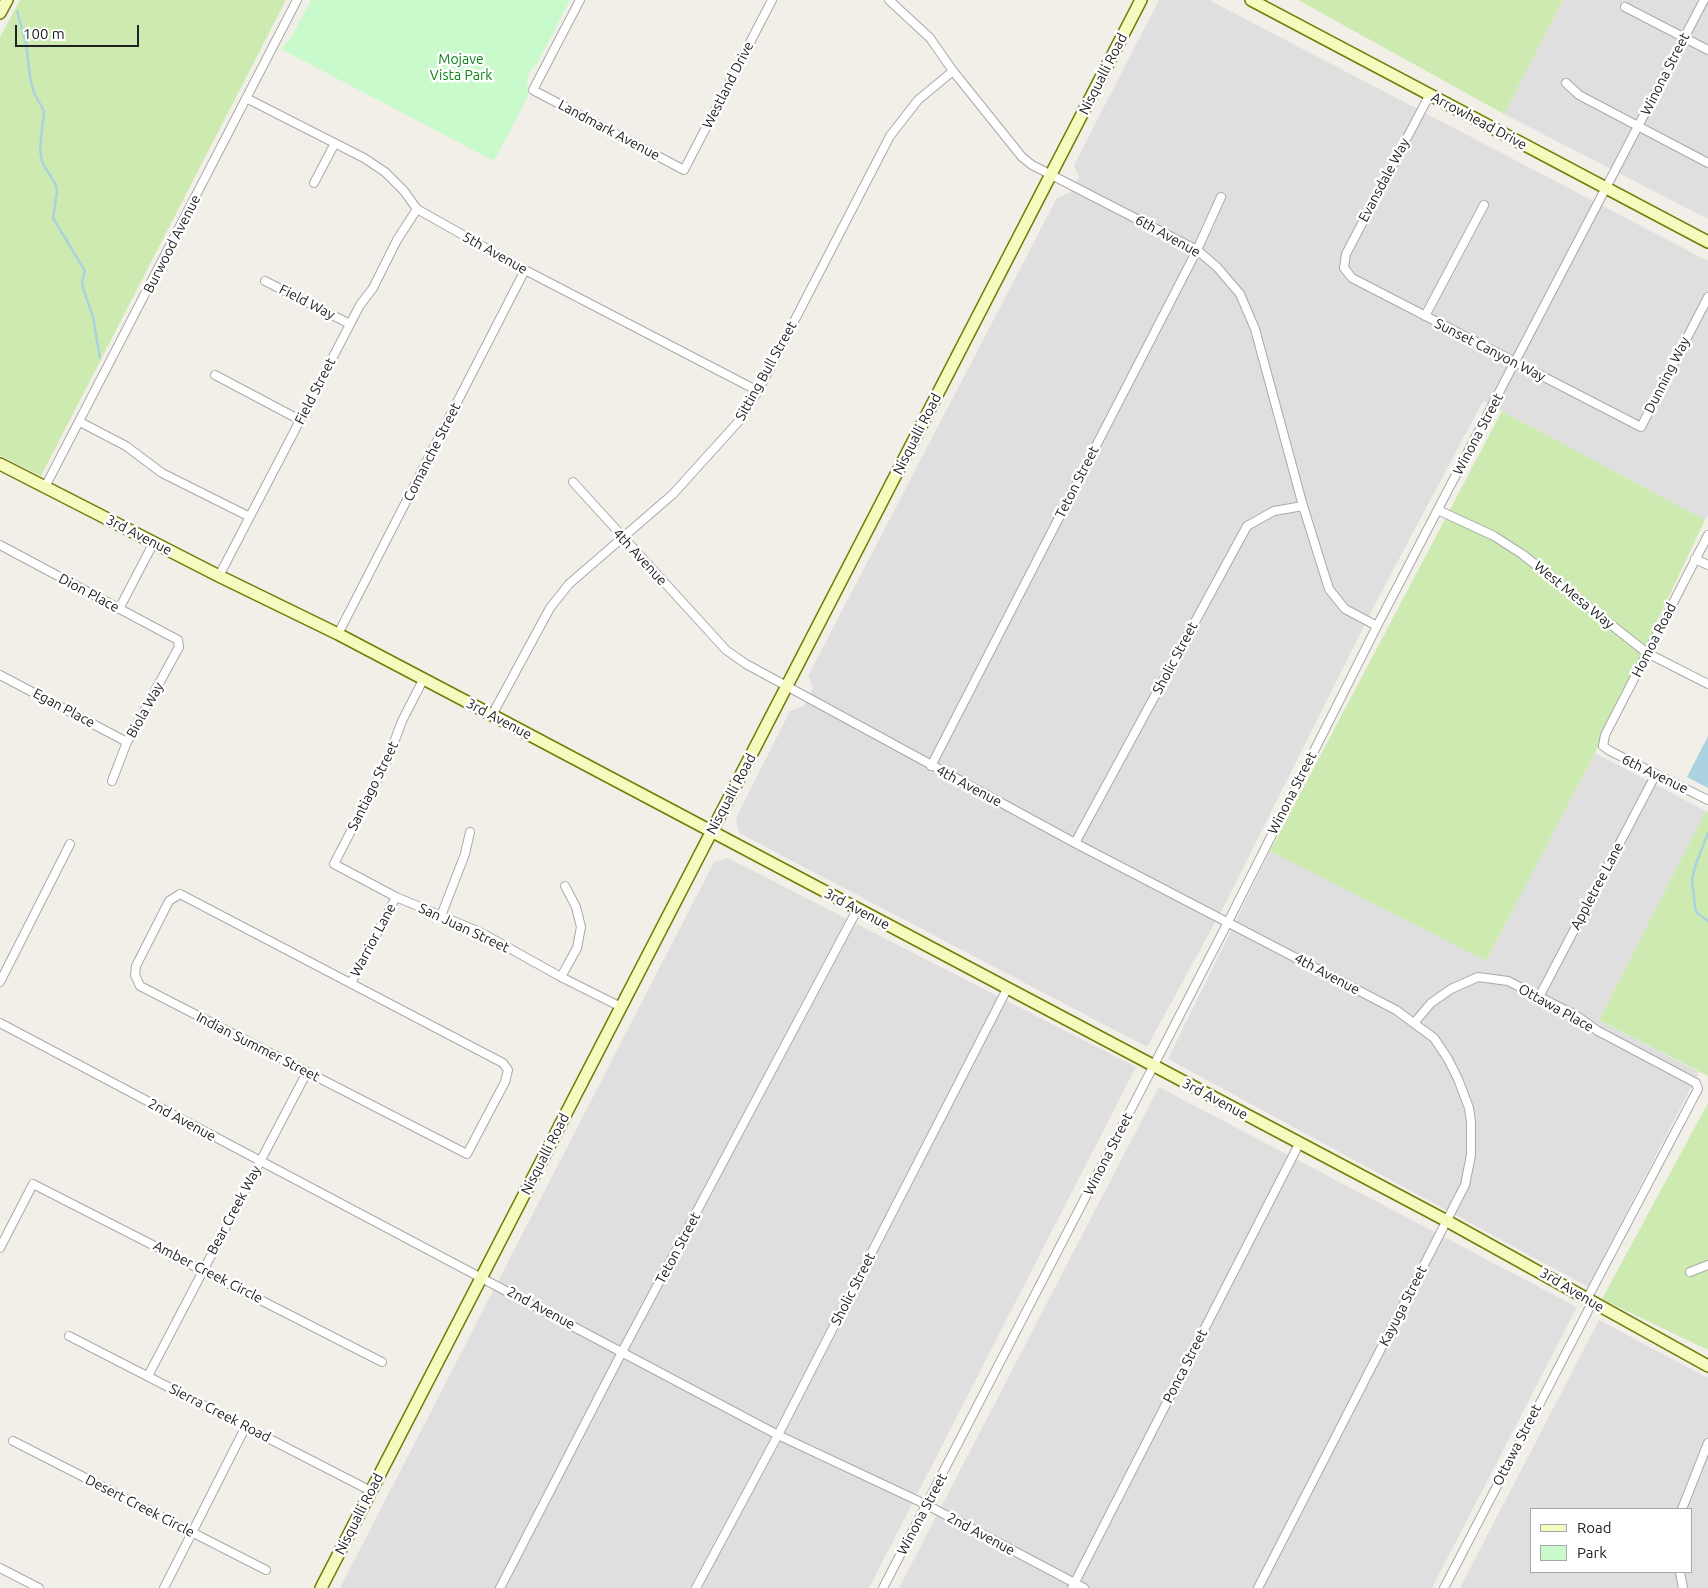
<!DOCTYPE html>
<style>
body{margin:0}
#map{position:relative;width:1708px;height:1588px;overflow:hidden;background:#f2efe9;font-family:Ubuntu,sans-serif}
canvas{display:block}
.legend{position:absolute;left:1530px;top:1508px;width:162px;height:65px;box-sizing:border-box;background:#fff;border:1px solid #a7a7a7;margin:0;padding:6px 9px;list-style:none;font-size:15px;color:#222}
.legend li{display:flex;align-items:center;gap:10px;height:25px}
.legend b{width:25px;border:1px solid #a7a7a7}
.scale{position:absolute;left:15px;top:25px;width:124px;height:22px;box-sizing:border-box;border:2px solid #222;border-top:0;padding-left:6px;font-size:15px;line-height:18px;white-space:nowrap;color:#222;-webkit-text-stroke:4px #fff;paint-order:stroke}
</style>
<div id="map">
<canvas width="1708" height="1588"></canvas>
<ul class="legend">
<li><b style="height:6px;background:#f7fabf"></b>Road</li>
<li><b style="height:14px;background:#c8facc"></b>Park</li>
</ul>
<div class="scale">100 m</div>
</div>
<script>
const ctx = document.querySelector('canvas').getContext('2d');
ctx.lineJoin = 'round';
function paint(path, color) {
  ctx.fillStyle = color;
  ctx.fill(path, 'evenodd');
}
function poly(rows) {
  const path = new Path2D();
  for (const r of rows) {
    path.moveTo(r[0], r[1]);
    for (let i = 2; i < r.length; i += 2) path.lineTo(r[i], r[i + 1]);
  }
  return path;
}
function strokePath(path, color, width, dash) {
  ctx.strokeStyle = color;
  ctx.lineWidth = width;
  ctx.lineCap = dash ? 'butt' : 'round';
  ctx.setLineDash(dash || []);
  ctx.stroke(path);
}
function label(font, color, halo, rows, align = 'center') {
  ctx.font = font + ' Ubuntu,sans-serif';
  ctx.lineWidth = 5;
  ctx.setLineDash([]);
  ctx.textBaseline = 'middle';
  ctx.strokeStyle = halo;
  ctx.fillStyle = color;
  for (const [text, x, y, turn = 0] of rows) {
    ctx.save();
    ctx.translate(x, y);
    ctx.rotate((+turn || 0) * Math.PI / 180);
    ctx.textAlign = isNaN(turn) ? turn : align;
    if (halo) ctx.strokeText(text, 0, 0);
    ctx.fillText(text, 0, 0);
    ctx.restore();
  }
}
paint(poly([
 [1159,0,1209,0,1708,261,1708,514,1705,520,1483,401,1373,608,1224,906,1147,1047,739,833,736,818,790,711,804,706,813,688,808,676,1057,198,1071,192,1079,177,1074,165],
 [1563,0,1708,0,1708,219,1504,114],
 [1595,753,1706,811,1599,1020,1699,1072,1588,1287,1168,1059,1270,851,1486,961],
 [728,858,1136,1067,869,1588,340,1588,714,862],
 [1159,1087,1577,1307,1432,1588,899,1588],
 [1599,1320,1708,1378,1708,1588,1460,1588],
 [1532,1509,1692,1509,1692,1572,1532,1572]
]), '#e0dfdf');
paint(poly([
 [20,0,286,0,41,476,0,455,0,37],
 [1298,0,1563,0,1504,114],
 [1502,411,1705,520,1595,753,1486,961,1270,851],
 [1706,811,1708,812,1708,1076,1599,1020],
 [1708,1103,1708,1350,1602,1299]
]), '#cdebb0');
paint(poly([
 [311,0,570,0,538,62,529,73,527,84,528,96,494,161,281,49,292,36]
]), '#c8facc');
paint(poly([
 [1708,736,1708,788,1687,777]
]), '#aad3df');
strokePath(poly([
 [17,11,26,43,30,77,34,93,44,111,40,149,42,162,56,185,57,192,53,218,85,271,82,282,83,288,93,317,100,358],
 [1708,833,1696,864,1692,879,1695,908,1697,913,1708,921]
]), '#aad3df', 2.5);
const street = poly([
 [580,0,533,90,684,170,772,0],
 [889,0,930,38,953,71,1022,157,1032,165,1197,250,1217,267,1240,294,1255,329,1303,506,1329,589,1345,609,1377,626],
 [1625,7,1708,50],
 [1566,83,1579,95,1708,163],
 [1430,94,1346,254,1344,268,1352,278,1641,427,1708,297],
 [246,98,364,158,385,172,404,191,417,209,525,270,758,391],
 [314,183,335,143],
 [265,281,350,324],
 [1425,316,1484,205],
 [215,375,300,420],
 [80,422,126,446,162,473,250,517],
 [573,482,726,650,746,664,1075,843,1396,1010,1434,1038,1448,1059,1458,1079,1469,1108,1471,1122,1471,1155,1465,1185,1258,1588],
 [45,487,297,0],
 [1438,510,1494,536,1522,554,1647,653,1708,684],
 [1708,535,1605,735,1603,746,1610,751,1708,800],
 [0,545,178,640,179,647,127,742,112,781],
 [1695,559,1708,565],
 [219,576,360,305,373,288,397,240,417,209],
 [119,609,154,542],
 [338,634,525,270],
 [0,675,127,742],
 [423,680,402,721,387,761,334,864,396,897,482,933,561,977,621,1007],
 [492,715,550,608,569,584,673,494,739,421,758,391,890,136,918,100,953,71],
 [931,766,1197,250,1221,197],
 [1075,843,1247,526,1274,511,1303,506],
 [180,894,503,1063,508,1070,505,1082,467,1154,140,986,135,975,136,966,169,901,180,894],
 [441,916,465,854,470,832],
 [561,977,577,948,581,927,576,907,565,886],
 [0,982,70,844],
 [351,983,396,897],
 [1539,997,1656,774],
 [0,1023,778,1435,927,1505,1084,1588],
 [1414,1023,1431,1003,1451,989,1478,977,1508,981,1577,1016,1598,1031,1696,1083,1698,1089,1587,1299],
 [0,1248,33,1184,382,1362],
 [1690,1272,1708,1265],
 [69,1336,371,1491],
 [148,1376,307,1072],
 [13,1441,266,1570],
 [1682,1509,1708,1443],
 [0,1568,39,1588],
 [1680,1572,1683,1588],
 [164,1588,246,1426],
 [500,1588,622,1352,857,910],
 [696,1588,778,1435,1007,989],
 [883,1588,1228,922,1377,626,1704,0],
 [1072,1588,1299,1144],
 [1444,1588,1592,1303]
]);
const secondary = poly([
 [1251,0,1708,242],
 [0,13,7,0],
 [0,464,219,576,338,634,492,715,1447,1221,1708,1366],
 [321,1588,1141,0]
]);
strokePath(street, '#a9a9a9', 10);
strokePath(secondary, '#707d05', 14);
strokePath(street, '#fff', 8);
strokePath(secondary, '#f7fabf', 11);
label('14px', '#0c8416', '#fff', [
 ["Mojave",461,59],
 ["Vista Park",461,75]
]);
label('14px', '#222', '#fff', [
 ["Nisqualli Road",1103,74,-63],
 ["Winona Street",1665,74,-63],
 ["Westland Drive",728,85,-63],
 ["Arrowhead Drive",1479,121,28],
 ["Landmark Avenue",609,130,28],
 ["Evansdale Way",1384,180,-62],
 ["6th Avenue",1168,236,29],
 ["Burwood Avenue",172,244,-63],
 ["5th Avenue",495,253,29],
 ["Field Way",307,302,27],
 ["Sunset Canyon Way",1490,350,27],
 ["Sitting Bull Street",766,371,-61],
 ["Dunning Way",1667,375,-63],
 ["Field Street",315,391,-63],
 ["Nisqualli Road",917,434,-63],
 ["Winona Street",1478,434,-62],
 ["Comanche Street",432,452,-63],
 ["Teton Street",1077,482,-63],
 ["3rd Avenue",139,535,27],
 ["4th Avenue",640,557,47],
 ["Dion Place",89,593,28],
 ["West Mesa Way",1574,595,39],
 ["Homoa Road",1654,640,-63],
 ["Sholic Street",1175,658,-62],
 ["Egan Place",64,708,28],
 ["Biola Way",145,710,-61],
 ["3rd Avenue",499,719,28],
 ["6th Avenue",1655,774,26],
 ["Santiago Street",373,786,-64],
 ["4th Avenue",969,786,28],
 ["Winona Street",1292,793,-63],
 ["Nisqualli Road",731,794,-62],
 ["Appletree Lane",1597,886,-62],
 ["3rd Avenue",857,909,28],
 ["San Juan Street",464,928,25],
 ["Warrior Lane",373,940,-62],
 ["4th Avenue",1327,974,28],
 ["Ottawa Place",1556,1008,29],
 ["Indian Summer Street",258,1047,27],
 ["3rd Avenue",1215,1099,28],
 ["2nd Avenue",182,1120,28],
 ["Nisqualli Road",545,1154,-63],
 ["Winona Street",1108,1154,-63],
 ["Bear Creek Way",234,1210,-62],
 ["Teton Street",678,1248,-62],
 ["Amber Creek Circle",208,1272,27],
 ["Sholic Street",853,1289,-63],
 ["3rd Avenue",1572,1290,31],
 ["Kayuga Street",1403,1306,-63],
 ["2nd Avenue",541,1308,28],
 ["Ponca Street",1185,1366,-63],
 ["Sierra Creek Road",220,1413,27],
 ["Ottawa Street",1517,1445,-63],
 ["Desert Creek Circle",140,1506,27],
 ["Nisqualli Road",359,1514,-63],
 ["Winona Street",922,1514,-62],
 ["2nd Avenue",981,1534,28]
]);
</script>
